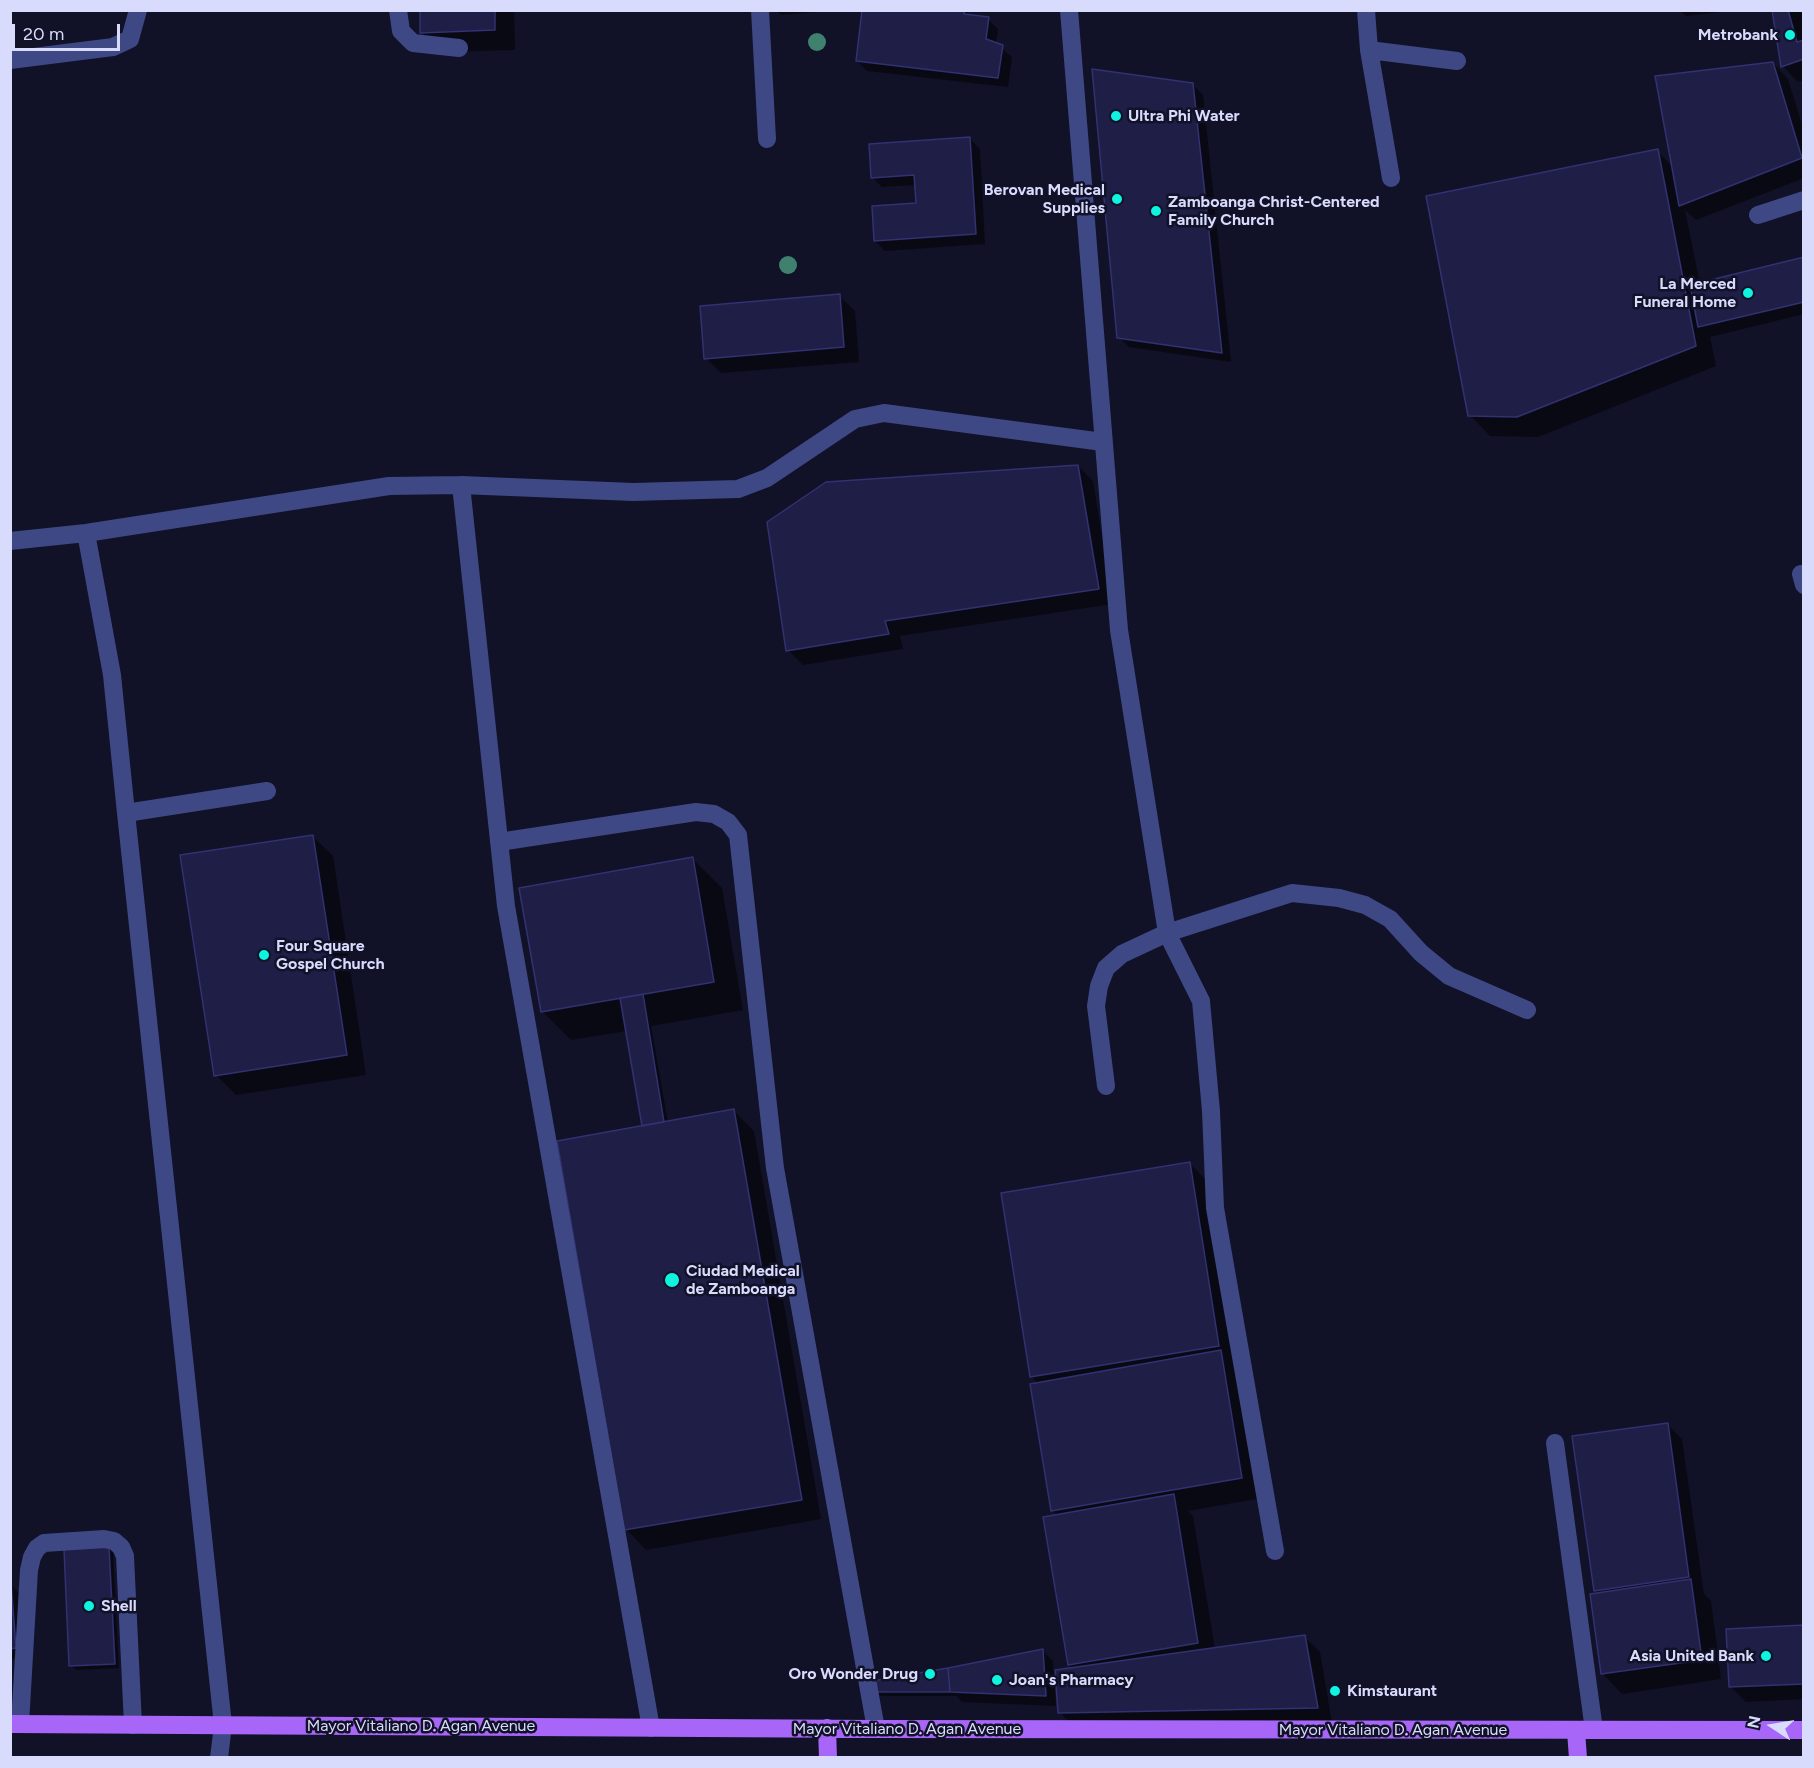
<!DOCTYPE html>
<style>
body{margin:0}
#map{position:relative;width:1814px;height:1768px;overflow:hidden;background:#111127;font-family:Figtree,sans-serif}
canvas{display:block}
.frame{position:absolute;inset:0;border:12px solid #d9dbfd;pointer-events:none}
.north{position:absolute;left:1742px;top:1696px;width:60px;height:60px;-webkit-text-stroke:4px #111127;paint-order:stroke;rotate:282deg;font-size:16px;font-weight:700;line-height:24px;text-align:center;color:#d9dbfd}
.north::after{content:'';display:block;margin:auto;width:21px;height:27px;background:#d9dbfd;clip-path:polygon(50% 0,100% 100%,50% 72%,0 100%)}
.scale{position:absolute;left:12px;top:24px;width:108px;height:27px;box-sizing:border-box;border:3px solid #d9dbfd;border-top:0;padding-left:8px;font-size:18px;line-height:21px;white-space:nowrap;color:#d9dbfd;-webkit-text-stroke:4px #111127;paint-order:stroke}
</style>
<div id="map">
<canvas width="1814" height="1768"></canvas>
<div class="frame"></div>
<div class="north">N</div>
<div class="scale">20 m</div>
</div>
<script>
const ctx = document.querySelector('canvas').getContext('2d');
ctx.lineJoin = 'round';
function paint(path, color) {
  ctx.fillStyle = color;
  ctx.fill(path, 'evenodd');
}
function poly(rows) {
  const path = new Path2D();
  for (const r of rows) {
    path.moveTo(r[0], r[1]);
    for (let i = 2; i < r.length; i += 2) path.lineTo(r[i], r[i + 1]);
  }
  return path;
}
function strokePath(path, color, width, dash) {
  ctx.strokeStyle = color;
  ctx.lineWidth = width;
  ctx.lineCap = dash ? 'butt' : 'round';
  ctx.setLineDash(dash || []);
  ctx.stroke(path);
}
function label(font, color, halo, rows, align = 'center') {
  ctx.font = font + ' Figtree,sans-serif';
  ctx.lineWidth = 5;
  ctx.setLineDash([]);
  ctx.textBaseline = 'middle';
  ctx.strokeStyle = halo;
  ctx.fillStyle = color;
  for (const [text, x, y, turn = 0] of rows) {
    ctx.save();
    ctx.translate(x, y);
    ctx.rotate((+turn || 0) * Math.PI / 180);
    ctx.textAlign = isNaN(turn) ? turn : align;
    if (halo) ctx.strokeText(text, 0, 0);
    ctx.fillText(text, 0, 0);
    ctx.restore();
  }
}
paint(poly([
 [421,10,514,10,515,50,442,52,422,32],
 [654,10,687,10,656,12],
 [776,10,829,10,829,11,781,15],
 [965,10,971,17,988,19,998,29,996,44,1012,57,1008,87,867,71,857,61],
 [1680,10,1739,10,1686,16],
 [1773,10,1804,10,1804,80,1798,82,1783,66],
 [1773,63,1788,79,1804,131,1804,178,1696,220,1685,210,1700,284,1804,259,1804,314,1710,337,1716,366,1538,437,1490,436,1470,415,1657,151,1673,167],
 [1193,85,1203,95,1231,362,1129,347,1119,337],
 [970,139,980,149,985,244,885,251,875,241,917,204,916,185,882,187,872,177],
 [839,296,855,311,859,362,721,373,706,358],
 [1078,466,1093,481,1113,604,900,636,903,649,803,665,788,650],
 [312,836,333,856,366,1075,236,1095,216,1075],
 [693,859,722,888,743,1010,651,1026,668,1123,734,1111,754,1131,821,1519,646,1550,626,1529,645,1127,627,1031,571,1040,542,1011],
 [1190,1164,1210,1184,1262,1498,1188,1511,1193,1516,1215,1649,1304,1637,1320,1652,1332,1723,1075,1727,1059,1712,1074,1669,1069,1665,1058,1516,1052,1510,1039,1384,1031,1376],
 [1667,1424,1682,1439,1704,1594,1711,1601,1721,1679,1622,1694,1602,1673,1598,1594,1595,1591],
 [109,1549,113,1553,119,1668,76,1670,71,1666],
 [10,1584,20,1594,26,1658,10,1659],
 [1804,1627,1804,1699,1746,1702,1731,1687],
 [1043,1651,1053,1661,1056,1706,962,1702,957,1696,881,1696,876,1691]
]), '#0007');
const building = poly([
 [420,10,495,10,495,30,420,33,420,10],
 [862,10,965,10,964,14,989,17,986,39,1003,45,998,78,856,61,862,10],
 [1772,10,1804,10,1804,59,1781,67,1772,10],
 [1788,10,1804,10,1804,40,1797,42,1788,10],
 [1773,62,1802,158,1679,206,1655,76,1773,62],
 [1092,69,1193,83,1222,353,1117,338,1092,69],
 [970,137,976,234,874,241,872,206,916,203,914,175,871,178,869,144,970,137],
 [1658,149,1696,346,1517,417,1468,416,1426,196,1658,149],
 [1804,257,1804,302,1698,327,1690,285,1804,257],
 [840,294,844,347,704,359,700,306,840,294],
 [1078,465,1099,589,885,621,889,634,786,651,767,522,826,482,1078,465],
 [313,835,347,1055,214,1076,180,855,313,835],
 [693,857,714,982,541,1012,519,888,693,857],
 [643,994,664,1122,642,1126,620,998,643,994],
 [734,1109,802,1500,624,1530,557,1141,734,1109],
 [1190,1162,1219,1346,1030,1377,1001,1193,1190,1162],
 [1221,1350,1242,1478,1051,1511,1030,1384,1221,1350],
 [1668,1423,1689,1577,1594,1591,1572,1436,1668,1423],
 [1174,1494,1198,1643,1068,1665,1043,1517,1174,1494],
 [109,1547,115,1664,69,1666,64,1549,109,1547],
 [1691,1579,1702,1660,1601,1674,1590,1594,1691,1579],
 [11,1582,16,1648,10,1649,10,1583,11,1582],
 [1804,1625,1804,1684,1729,1687,1726,1629,1804,1625],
 [1305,1635,1318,1708,1058,1713,1055,1670,1305,1635],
 [1043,1649,1046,1696,950,1692,948,1668,1043,1649],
 [948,1668,950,1692,875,1692,872,1681,948,1668]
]);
paint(building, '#1f1e47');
strokePath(building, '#323172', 1.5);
strokePath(poly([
 [398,10,401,31,413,43,459,48],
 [760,10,767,139],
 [1069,10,1119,630,1167,933,1201,1001,1211,1111,1215,1208,1275,1551],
 [1366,10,1369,50,1391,178],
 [1369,50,1457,61],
 [10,60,113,47,130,39,138,10],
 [1758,215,1804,200],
 [461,485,506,906,651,1728],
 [86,533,112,675,126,813,267,791],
 [10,541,86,533,389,486,461,485,633,492,738,489,767,478,855,419,884,413,1103,442],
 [1801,574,1804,585],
 [126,813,223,1725,219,1758],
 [499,842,696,812,714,814,728,822,738,835,775,1168,876,1729],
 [1106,1086,1096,1006,1099,986,1106,968,1122,954,1167,933,1292,893,1339,898,1365,905,1390,919,1421,953,1449,976,1527,1010],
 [1555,1443,1594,1730],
 [20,1724,29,1570,32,1557,37,1548,44,1543,104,1539,114,1541,121,1547,125,1556,133,1725]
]), '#3e4884', 18);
strokePath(poly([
 [10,1724,876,1729,1804,1730],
 [827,1728,828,1758],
 [1576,1731,1578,1758]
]), '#a766f8', 18);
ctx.fillStyle = '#40806e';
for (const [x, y] of [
 [817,42],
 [788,265]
]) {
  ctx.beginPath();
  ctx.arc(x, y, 9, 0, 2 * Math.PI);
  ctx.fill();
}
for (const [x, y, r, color] of [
 [1790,35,6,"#0ff3e1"],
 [1116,116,6,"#0ff3e1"],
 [1117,199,6,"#0ff3e1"],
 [1156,211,6,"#0ff3e1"],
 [1748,293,6,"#0ff3e1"],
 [264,955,6,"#0ff3e1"],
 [672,1280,8,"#0ff3e1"],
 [89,1606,6,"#0ff3e1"],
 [1766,1656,6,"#0ff3e1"],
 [930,1674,6,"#0ff3e1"],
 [997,1680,6,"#0ff3e1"],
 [1335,1691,6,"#0ff3e1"]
]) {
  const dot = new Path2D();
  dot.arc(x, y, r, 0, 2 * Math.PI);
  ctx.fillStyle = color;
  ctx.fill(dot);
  strokePath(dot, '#111127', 2);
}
label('bold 16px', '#d9dbfd', '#111127', [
 ["Metrobank",1778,35,"right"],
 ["Ultra Phi Water",1128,116],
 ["Berovan Medical",1105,190,"right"],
 ["Supplies",1105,208,"right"],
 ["Zamboanga Christ-Centered",1168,202],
 ["Family Church",1168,220],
 ["La Merced",1736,284,"right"],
 ["Funeral Home",1736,302,"right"],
 ["Four Square",276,946],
 ["Gospel Church",276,964],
 ["Ciudad Medical",686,1271],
 ["de Zamboanga",686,1289],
 ["Shell",101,1606],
 ["Asia United Bank",1754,1656,"right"],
 ["Oro Wonder Drug",918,1674,"right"],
 ["Joan's Pharmacy",1009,1680],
 ["Kimstaurant",1347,1691]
], 'left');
label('16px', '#d9dbfd', '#111127', [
 ["Mayor Vitaliano D. Agan Avenue",421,1726],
 ["Mayor Vitaliano D. Agan Avenue",907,1729],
 ["Mayor Vitaliano D. Agan Avenue",1393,1730]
]);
</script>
